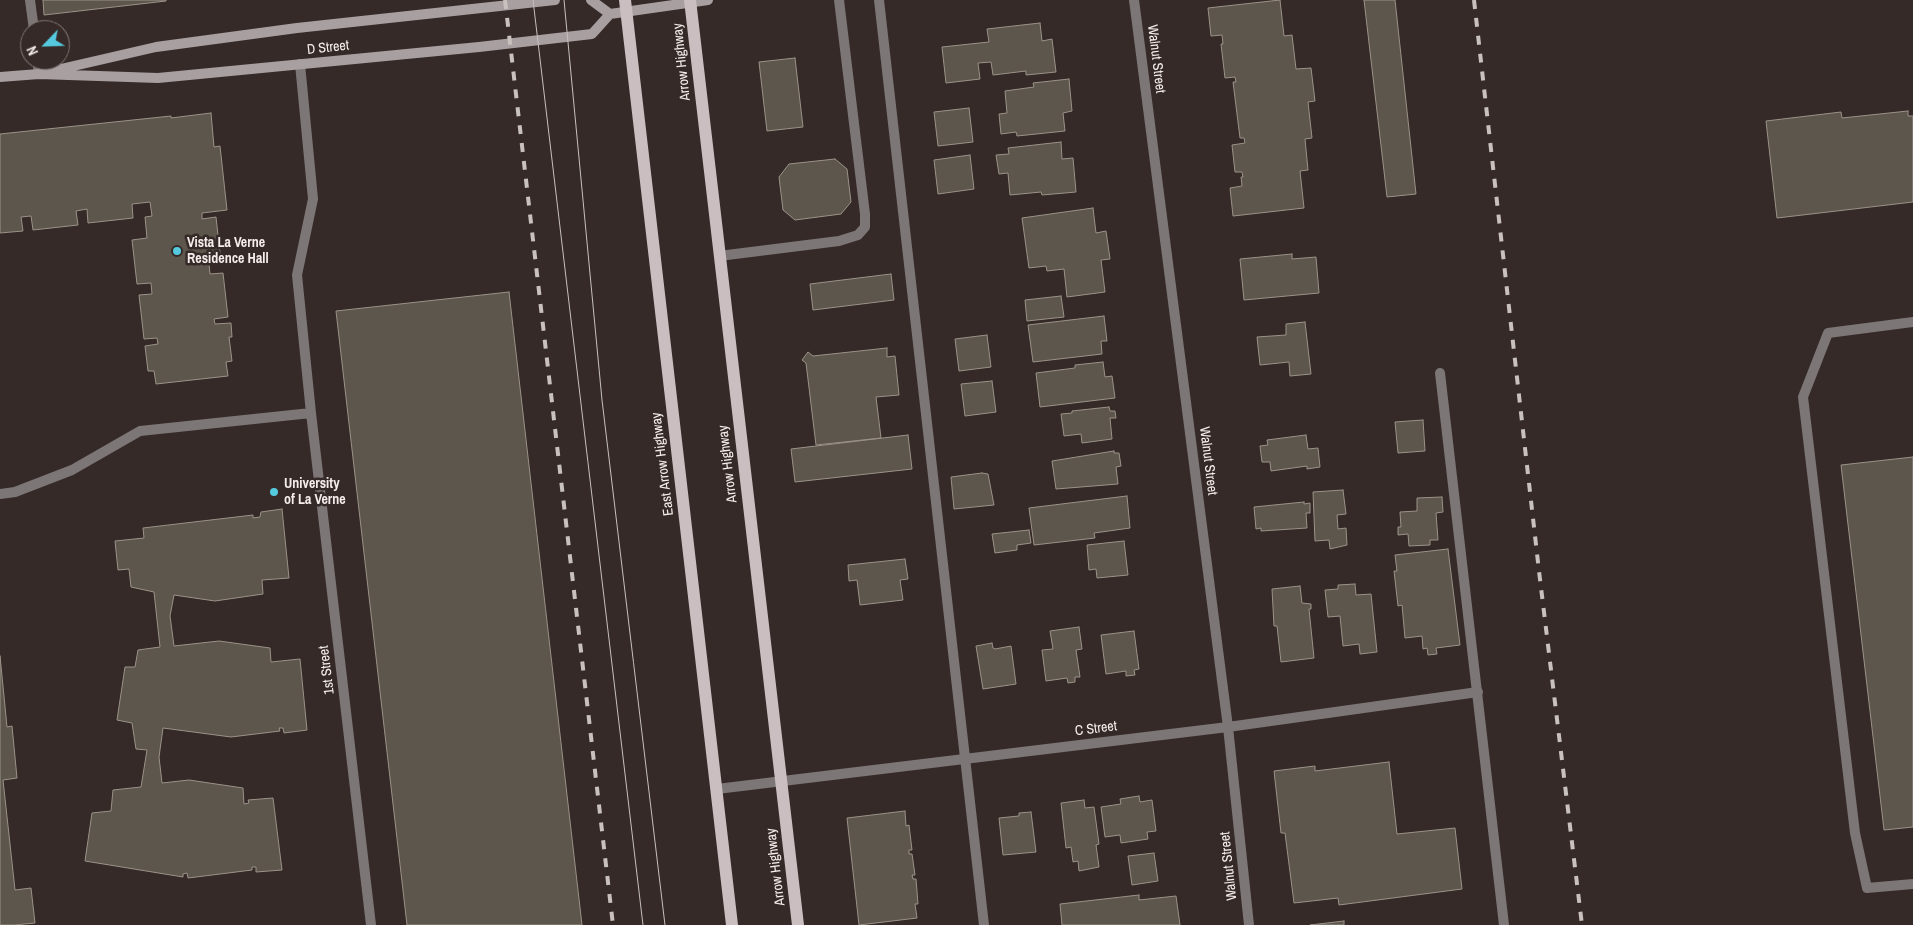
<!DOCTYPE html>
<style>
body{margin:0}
#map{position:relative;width:1913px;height:925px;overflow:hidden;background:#352a27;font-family:"Archivo Narrow",sans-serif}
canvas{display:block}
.north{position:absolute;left:20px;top:20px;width:50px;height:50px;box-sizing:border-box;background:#352a27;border:1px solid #817875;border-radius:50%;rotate:246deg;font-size:14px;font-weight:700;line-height:20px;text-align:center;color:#f4edeb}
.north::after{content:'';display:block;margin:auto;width:18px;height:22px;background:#55cadf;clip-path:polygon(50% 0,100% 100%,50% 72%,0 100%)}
</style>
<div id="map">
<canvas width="1913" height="925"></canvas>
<div class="north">N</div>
</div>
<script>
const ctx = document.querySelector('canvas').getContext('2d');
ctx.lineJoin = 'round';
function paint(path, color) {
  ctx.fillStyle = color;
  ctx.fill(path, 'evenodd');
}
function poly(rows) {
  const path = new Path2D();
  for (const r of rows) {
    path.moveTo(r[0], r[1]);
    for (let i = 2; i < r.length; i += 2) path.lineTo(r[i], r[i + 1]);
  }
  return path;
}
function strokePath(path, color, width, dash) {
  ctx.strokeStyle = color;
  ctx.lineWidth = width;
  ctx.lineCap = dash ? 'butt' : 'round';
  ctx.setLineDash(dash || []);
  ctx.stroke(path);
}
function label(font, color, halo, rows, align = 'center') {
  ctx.font = font + ' "Archivo Narrow",sans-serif';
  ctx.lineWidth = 5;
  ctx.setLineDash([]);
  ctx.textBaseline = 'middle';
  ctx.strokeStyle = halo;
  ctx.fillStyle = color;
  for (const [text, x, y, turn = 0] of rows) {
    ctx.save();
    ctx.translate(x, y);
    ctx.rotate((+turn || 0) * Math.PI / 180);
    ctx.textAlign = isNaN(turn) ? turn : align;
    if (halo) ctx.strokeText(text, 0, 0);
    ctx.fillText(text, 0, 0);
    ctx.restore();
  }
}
const building = poly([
 [43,0,166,0,166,1,44,15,43,0],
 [1280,0,1284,36,1292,35,1296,69,1311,68,1315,101,1308,102,1312,138,1305,139,1308,170,1300,171,1304,208,1233,216,1230,188,1242,186,1241,177,1243,177,1242,172,1235,172,1232,145,1245,143,1244,138,1240,138,1233,82,1236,82,1235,77,1225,78,1221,44,1223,44,1222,35,1211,36,1208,8,1280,0],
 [1364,0,1395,0,1416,194,1387,197,1364,0],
 [1040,23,1042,41,1052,39,1056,72,1026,75,1026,71,993,75,991,62,978,63,980,79,946,83,942,47,989,42,987,29,1040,23],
 [795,58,803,127,767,131,759,62,795,58],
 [1069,79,1072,111,1063,113,1065,131,1017,136,1016,132,1001,134,999,114,1007,113,1005,91,1034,87,1033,83,1069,79],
 [969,108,973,142,938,146,934,112,969,108],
 [1908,111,1908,116,1913,116,1913,202,1777,218,1766,121,1841,112,1842,118,1908,111],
 [211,113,214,147,220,146,227,210,202,213,202,219,216,217,221,262,209,264,210,274,223,273,228,317,214,319,215,324,231,323,232,337,229,337,232,361,226,362,228,376,156,384,154,371,148,371,145,346,158,344,157,338,144,339,139,295,152,294,151,283,137,284,132,240,147,238,145,217,152,216,150,202,132,204,133,218,88,223,87,209,76,211,78,225,33,230,31,216,21,217,23,231,0,233,0,134,171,116,171,118,211,113],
 [1061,142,1062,159,1073,158,1076,192,1042,195,1041,192,1010,195,1008,173,999,174,996,155,1009,154,1008,148,1061,142],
 [970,155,974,189,938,194,934,160,970,155],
 [835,159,847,169,851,202,841,214,795,220,783,210,779,177,789,164,835,159],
 [1093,208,1096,233,1106,231,1110,259,1101,260,1105,292,1067,297,1064,269,1047,271,1046,266,1029,268,1022,218,1093,208],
 [1292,254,1292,259,1316,257,1319,293,1244,300,1240,259,1292,254],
 [891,274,894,300,813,310,810,284,891,274],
 [509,292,582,925,407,925,336,311,509,292],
 [1061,296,1064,317,1027,321,1025,300,1061,296],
 [1104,316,1107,341,1101,341,1102,354,1033,362,1028,325,1104,316],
 [1305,322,1311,374,1290,376,1289,362,1260,365,1257,337,1286,335,1286,324,1305,322],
 [987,335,991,367,959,371,955,339,987,335],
 [887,348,887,357,895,356,899,395,876,397,881,438,816,445,806,363,802,360,808,352,813,356,887,348],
 [1103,362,1105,377,1112,376,1115,398,1040,407,1036,373,1075,368,1075,365,1103,362],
 [992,381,996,412,965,416,961,384,992,381],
 [1109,407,1110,411,1115,411,1116,418,1110,418,1112,439,1082,443,1081,434,1064,436,1061,414,1072,413,1072,411,1109,407],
 [1423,420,1425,451,1398,453,1395,422,1423,420],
 [908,435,912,469,795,482,791,449,908,435],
 [1306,435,1308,449,1318,448,1320,467,1307,469,1307,466,1271,471,1270,462,1262,462,1260,446,1268,445,1267,440,1306,435],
 [1114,451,1114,453,1119,453,1121,466,1116,467,1118,484,1056,489,1052,461,1114,451],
 [1913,457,1913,827,1884,830,1841,465,1913,457],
 [982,473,988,474,994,505,954,509,951,477,982,473],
 [1343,490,1346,514,1337,515,1338,529,1346,528,1347,545,1330,549,1329,540,1315,541,1313,492,1343,490],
 [1127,496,1130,528,1094,533,1095,538,1034,545,1029,508,1127,496],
 [1442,497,1443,512,1436,513,1438,540,1430,540,1430,545,1409,546,1408,534,1398,535,1398,527,1401,527,1400,512,1417,511,1417,498,1442,497],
 [1304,502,1304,504,1310,503,1310,513,1306,513,1307,528,1261,531,1261,528,1256,529,1254,507,1304,502],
 [282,509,289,578,262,580,263,594,215,601,174,595,170,616,174,646,219,641,270,648,271,662,300,659,307,730,284,733,283,728,279,728,280,731,231,737,163,728,159,757,162,783,189,780,243,788,244,804,249,803,248,800,273,798,282,870,256,872,256,867,252,867,252,870,188,878,187,873,183,874,183,877,85,861,92,813,111,811,113,790,141,787,147,750,136,749,132,723,117,720,125,667,135,667,138,650,160,647,154,592,131,587,129,569,118,570,115,541,144,538,143,528,253,515,253,518,260,517,261,512,282,509],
 [1029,530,1031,543,1017,545,1017,550,995,553,992,534,1029,530],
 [1124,541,1128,575,1097,578,1096,569,1089,570,1087,545,1124,541],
 [1448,549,1460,645,1436,648,1437,654,1428,655,1427,648,1423,649,1422,636,1405,638,1402,605,1398,606,1394,571,1397,571,1395,555,1448,549],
 [905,559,908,579,900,580,903,600,860,605,857,580,849,581,848,565,905,559],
 [1355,584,1356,595,1371,594,1377,652,1360,654,1359,644,1343,646,1340,616,1328,617,1325,590,1338,589,1338,585,1355,584],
 [1300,586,1302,603,1311,604,1311,609,1309,609,1314,658,1281,662,1277,626,1274,626,1272,589,1300,586],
 [1079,627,1082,649,1076,650,1080,677,1075,677,1075,682,1068,683,1067,678,1046,681,1042,650,1053,649,1050,631,1079,627],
 [1134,631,1139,669,1134,670,1135,675,1126,676,1126,671,1106,674,1101,635,1134,631],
 [992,643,993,648,995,649,1011,646,1016,684,983,689,976,646,992,643],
 [0,656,7,727,12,726,17,778,3,780,15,890,31,888,35,923,14,925,0,925,0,656],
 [1389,762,1397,834,1455,828,1462,889,1339,905,1338,898,1294,903,1285,833,1281,833,1274,771,1315,766,1315,771,1389,762],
 [1139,796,1140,802,1152,800,1156,831,1147,832,1148,839,1121,843,1120,835,1105,837,1101,807,1121,804,1120,799,1139,796],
 [1084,800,1085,808,1094,807,1099,844,1096,845,1099,867,1079,871,1078,861,1073,862,1071,847,1066,848,1061,803,1084,800],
 [905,811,906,826,909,825,912,850,909,850,909,854,912,854,915,875,912,875,913,879,916,879,918,904,915,904,917,918,859,925,847,818,905,811],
 [1031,812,1036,852,1003,855,999,818,1019,816,1019,813,1031,812],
 [1154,853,1158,881,1132,885,1128,856,1154,853],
 [1139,895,1139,900,1176,896,1180,925,1062,925,1060,904,1139,895],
 [1344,921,1344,925,1310,925,1344,921]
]);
paint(building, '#5d564c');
strokePath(building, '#9b9389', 1);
strokePath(poly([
 [30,0,34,30],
 [879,0,984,925],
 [37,60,39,74],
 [719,256,839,241,858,235,865,227,865,214,839,0],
 [1913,322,1828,333,1803,397,1855,833,1867,888,1913,884],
 [1440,373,1504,925],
 [311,413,371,925],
 [0,494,15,492,72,470,140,431,311,413,297,275,313,199,300,64]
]), '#7c7677', 10);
strokePath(poly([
 [1134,0,1228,727,1249,925],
 [717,789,1228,727,1478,692]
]), '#7c7677', 10);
strokePath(poly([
 [591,0,610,14],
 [39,74,158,78,479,47,592,34,610,14,708,0],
 [0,77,39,74,156,47,297,28,555,0]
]), '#a89fa1', 10);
strokePath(poly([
 [625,0,732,925],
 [690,0,798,925]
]), '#cbbec1', 12);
strokePath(poly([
 [533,0,643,925],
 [564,0,602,400,665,925]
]), '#c8c1be', 1);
strokePath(poly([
 [505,0,613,925],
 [1474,0,1539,571,1582,925]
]), '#c8c1be', 4, [9, 9]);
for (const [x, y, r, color] of [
 [177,251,5,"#55cadf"],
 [274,492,5,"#55cadf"]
]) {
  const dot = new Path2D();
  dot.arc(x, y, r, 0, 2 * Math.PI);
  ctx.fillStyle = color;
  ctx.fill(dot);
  strokePath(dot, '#352a27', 2);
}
label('14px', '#f4edeb', '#352a27', [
 ["D Street",328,48,-6],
 ["Walnut Street",1156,59,83],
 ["Arrow Highway",682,62,-96],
 ["Walnut Street",1208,461,83],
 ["East Arrow Highway",663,464,-97],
 ["Arrow Highway",728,464,-97],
 ["1st Street",327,670,-97],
 ["C Street",1096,729,-7],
 ["Walnut Street",1229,866,-96],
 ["Arrow Highway",776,867,-97]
]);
label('bold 14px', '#f4edeb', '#352a27', [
 ["Vista La Verne",187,243],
 ["Residence Hall",187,259],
 ["University",284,484],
 ["of La Verne",284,500]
], 'left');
</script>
